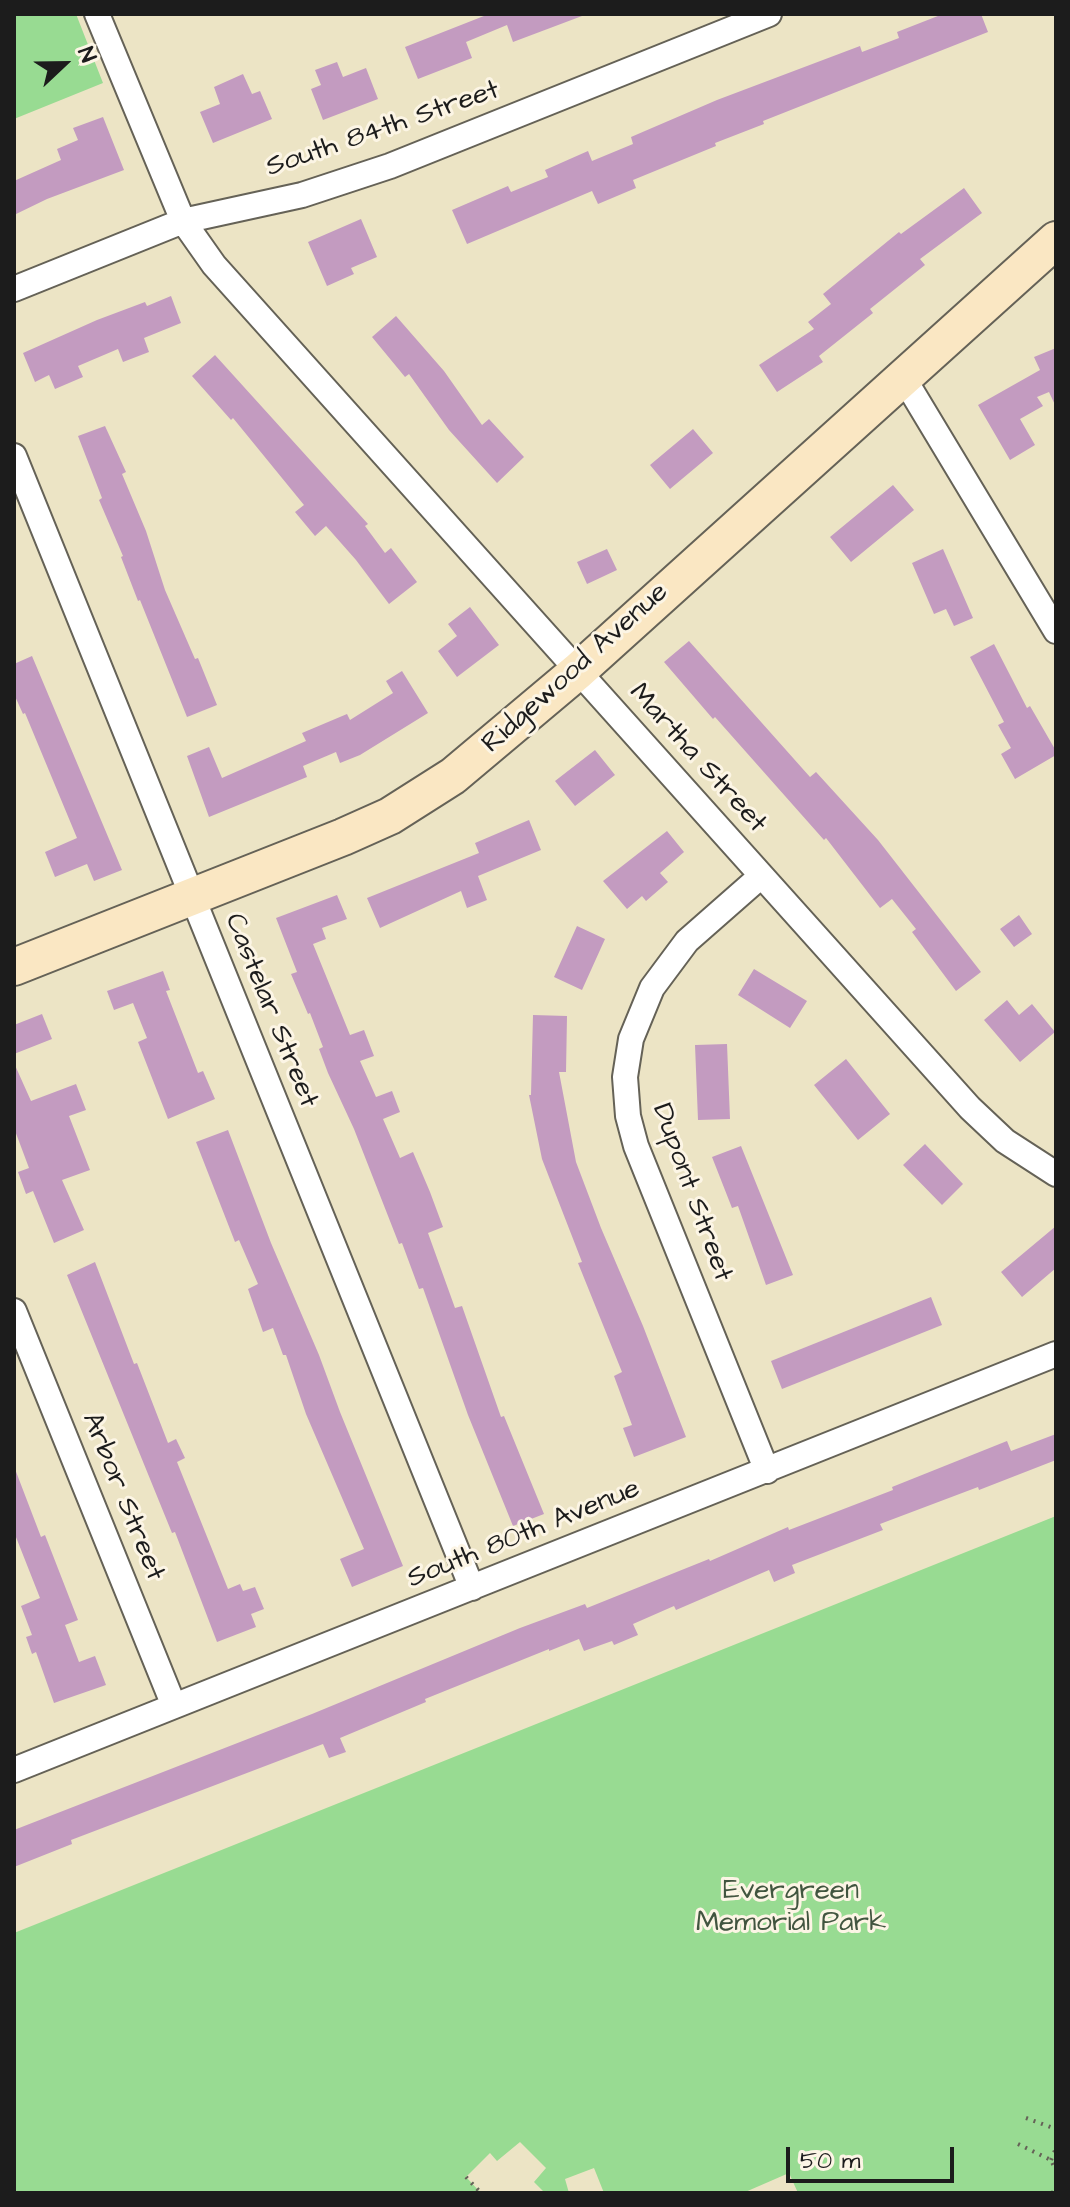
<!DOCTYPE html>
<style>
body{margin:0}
#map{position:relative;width:1070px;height:2207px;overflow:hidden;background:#ece4c5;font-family:"Architects Daughter",sans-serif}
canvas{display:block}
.frame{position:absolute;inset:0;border:16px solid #1c1c1c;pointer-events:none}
.north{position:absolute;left:24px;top:24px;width:80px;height:80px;-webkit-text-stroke:6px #fcf5e5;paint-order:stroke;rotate:68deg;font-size:22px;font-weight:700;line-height:32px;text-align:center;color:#1c1c1c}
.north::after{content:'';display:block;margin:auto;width:28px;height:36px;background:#1c1c1c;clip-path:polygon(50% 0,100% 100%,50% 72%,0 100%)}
.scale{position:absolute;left:786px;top:2147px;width:168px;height:36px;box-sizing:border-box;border:4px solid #1c1c1c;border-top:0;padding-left:10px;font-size:24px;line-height:28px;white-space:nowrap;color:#1c1c1c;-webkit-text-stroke:6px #fcf5e5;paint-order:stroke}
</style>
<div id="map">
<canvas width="1070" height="2207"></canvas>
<div class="frame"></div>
<div class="north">N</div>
<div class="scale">50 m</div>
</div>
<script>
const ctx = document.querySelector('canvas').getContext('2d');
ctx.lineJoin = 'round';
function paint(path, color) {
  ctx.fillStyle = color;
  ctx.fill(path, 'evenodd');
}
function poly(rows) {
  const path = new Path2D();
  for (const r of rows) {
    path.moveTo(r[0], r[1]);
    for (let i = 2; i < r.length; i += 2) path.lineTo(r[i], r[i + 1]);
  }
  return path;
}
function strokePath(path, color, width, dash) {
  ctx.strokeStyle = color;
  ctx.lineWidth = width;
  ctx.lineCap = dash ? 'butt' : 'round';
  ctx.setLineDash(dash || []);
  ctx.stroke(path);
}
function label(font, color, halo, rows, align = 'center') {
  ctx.font = font + ' "Architects Daughter",sans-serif';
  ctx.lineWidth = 6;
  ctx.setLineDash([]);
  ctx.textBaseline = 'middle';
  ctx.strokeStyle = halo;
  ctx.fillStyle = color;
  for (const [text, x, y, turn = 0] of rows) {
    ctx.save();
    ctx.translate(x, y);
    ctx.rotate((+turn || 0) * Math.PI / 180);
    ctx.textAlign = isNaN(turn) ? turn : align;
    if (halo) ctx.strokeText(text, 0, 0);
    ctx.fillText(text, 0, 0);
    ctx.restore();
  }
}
paint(poly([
 [14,14,76,14,103,83,14,119],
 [1056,1516,1056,2193,798,2193,789,2173,743,2193,604,2193,594,2168,565,2179,569,2193,545,2193,534,2182,546,2168,520,2142,497,2161,490,2153,466,2177,481,2193,14,2193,14,1933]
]), '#98db92');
paint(poly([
 [489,14,582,16,513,42,507,25,466,42,472,58,418,79,405,47],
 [943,14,981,14,988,32,763,121,764,124,715,143,716,146,633,180,636,188,598,204,592,191,467,244,452,210,508,186,511,192,548,177,545,170,588,151,592,161,633,144,631,137,717,100,860,46,862,52,899,38,897,32],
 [337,62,343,77,366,68,378,99,323,120,311,89,321,85,315,70],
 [243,74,252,94,260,91,272,119,213,143,200,112,220,104,214,87],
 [103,117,124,170,47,199,14,215,14,181,61,160,57,149,78,140,73,128],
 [964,188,982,213,920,259,925,265,870,309,873,313,819,356,823,362,777,392,759,365,814,329,808,322,831,304,823,294,899,232,901,234],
 [361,219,377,257,351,268,354,274,327,286,308,242],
 [171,296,181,323,144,338,149,352,123,362,118,349,78,366,83,377,55,389,49,375,35,382,23,353,97,320,145,302,147,306],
 [396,316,444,371,482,425,489,419,524,457,497,483,449,430,409,374,405,377,372,337],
 [1056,348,1056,407,1049,392,1037,397,1043,406,1020,419,1035,445,1010,460,978,405,1040,370,1034,357],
 [215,355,368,524,365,526,385,553,391,548,417,582,389,604,356,560,326,526,315,536,295,512,304,505,233,418,231,420,192,376],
 [105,426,126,472,122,474,146,531,165,590,195,659,198,658,217,705,187,717,140,600,138,601,121,557,123,556,99,500,102,498,78,436],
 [693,429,713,453,670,489,650,465],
 [893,485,914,510,851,562,830,537],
 [607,549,617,570,587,584,577,562],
 [943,549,973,618,954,626,946,609,934,614,912,563],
 [470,607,499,645,457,677,438,651,457,636,448,624],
 [689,641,810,777,816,772,878,840,981,972,956,991,912,932,916,929,892,899,880,908,826,838,824,840,715,717,713,719,664,662],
 [994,644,1027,708,1030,706,1056,751,1056,755,1015,779,1001,754,1011,748,998,725,1004,722,970,657],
 [32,656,122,870,94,881,87,864,55,877,45,852,77,838,25,713,23,714,14,694,14,664],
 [402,671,428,713,360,755,340,763,336,752,303,766,307,777,209,817,187,756,209,747,222,778,306,741,302,733,347,714,350,720,393,693,386,681],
 [595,750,615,775,575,806,555,781],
 [529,820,541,850,478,876,487,900,467,908,461,891,380,928,367,898,479,853,475,843],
 [667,831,684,852,660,873,668,882,646,901,642,896,627,909,603,881],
 [337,895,347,919,322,928,326,939,313,944,350,1035,364,1030,374,1056,360,1061,376,1097,392,1091,400,1112,383,1119,400,1158,413,1152,430,1192,443,1227,428,1233,455,1308,462,1306,501,1417,504,1416,544,1514,513,1526,468,1415,423,1288,419,1289,402,1243,399,1244,354,1129,328,1073,319,1049,323,1047,310,1013,308,1014,291,974,297,972,276,918],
 [1019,915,1032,934,1014,947,1000,929],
 [577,926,605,939,582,990,554,977],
 [754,969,807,1001,790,1028,738,995],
 [163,971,170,990,166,991,198,1073,203,1071,215,1099,168,1119,138,1042,147,1038,133,1003,114,1010,107,991],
 [1007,1000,1019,1015,1032,1004,1055,1032,1020,1062,984,1020],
 [42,1014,52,1039,14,1054,14,1025],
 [533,1015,567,1016,566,1072,559,1072,576,1162,601,1228,643,1326,686,1437,634,1457,623,1428,632,1425,614,1376,622,1372,578,1263,582,1262,542,1159,529,1095,531,1095],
 [727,1044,730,1119,698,1120,695,1045],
 [846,1059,890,1114,858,1140,814,1085],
 [14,1063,31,1101,76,1084,86,1110,69,1116,90,1170,62,1180,84,1230,54,1243,33,1191,26,1194,18,1172,29,1168,14,1128],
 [228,1130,271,1243,319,1355,340,1412,403,1566,352,1587,340,1559,364,1549,306,1414,286,1355,283,1355,273,1328,263,1332,248,1289,258,1284,239,1240,235,1242,196,1142],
 [925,1144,963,1184,942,1205,903,1165],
 [741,1146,793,1275,766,1285,738,1206,732,1208,712,1157],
 [1056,1226,1056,1268,1022,1297,1001,1272],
 [95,1262,134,1364,137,1363,168,1443,176,1439,185,1458,177,1462,228,1589,240,1584,243,1591,255,1587,264,1609,251,1614,256,1627,217,1642,175,1532,172,1533,67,1275],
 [931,1297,942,1325,782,1389,771,1361],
 [1056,1434,1056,1460,979,1490,978,1487,880,1524,883,1530,792,1565,795,1573,774,1582,769,1570,676,1610,674,1606,633,1624,638,1635,614,1645,612,1641,584,1651,579,1639,549,1651,549,1649,425,1699,426,1702,340,1738,346,1752,329,1758,323,1744,71,1840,72,1844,14,1867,14,1830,312,1714,520,1628,585,1604,587,1608,709,1559,710,1561,788,1527,789,1530,893,1490,892,1487,1007,1441,1011,1451],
 [15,1469,41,1537,45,1535,78,1620,65,1625,79,1662,95,1656,106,1685,54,1703,36,1652,32,1654,26,1637,32,1635,21,1606,40,1598,14,1532]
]), '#c39bc0');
const minor = poly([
 [97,14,183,221,214,265,970,1108,1005,1141,1056,1174],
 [14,289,183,221,302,195,390,166,769,14],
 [903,377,1056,631],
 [14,456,472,1588],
 [761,876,687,941,652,988,631,1039,625,1077,628,1116,636,1146,767,1471],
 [14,1311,174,1706],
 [14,1770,1056,1354]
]);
const secondary = poly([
 [14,967,343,837,390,816,453,776,578,671,1056,240]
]);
strokePath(minor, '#656257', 28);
strokePath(secondary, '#656257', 40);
strokePath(poly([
 [1026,2118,1056,2129],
 [1018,2144,1051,2160,1056,2171],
 [1051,2160,1056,2148],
 [466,2177,481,2193],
 [1052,2193,1056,2189]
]), '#656257', 4, [2, 6]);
strokePath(minor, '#fff', 24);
strokePath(secondary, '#fae7c3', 36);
label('28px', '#1c1c1c', '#fcf5e5', [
 ["South 84th Street",383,130,-19],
 ["Ridgewood Avenue",576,669,-42],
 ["Martha Street",697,759,48],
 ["Castelar Street",270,1011,68],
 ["Dupont Street",691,1193,70],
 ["Arbor Street",122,1497,68],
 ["South 80th Avenue",524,1535,-22]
]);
label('28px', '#41553f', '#fcf5e5', [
 ["Evergreen",791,1892],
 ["Memorial Park",791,1924]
]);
</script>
